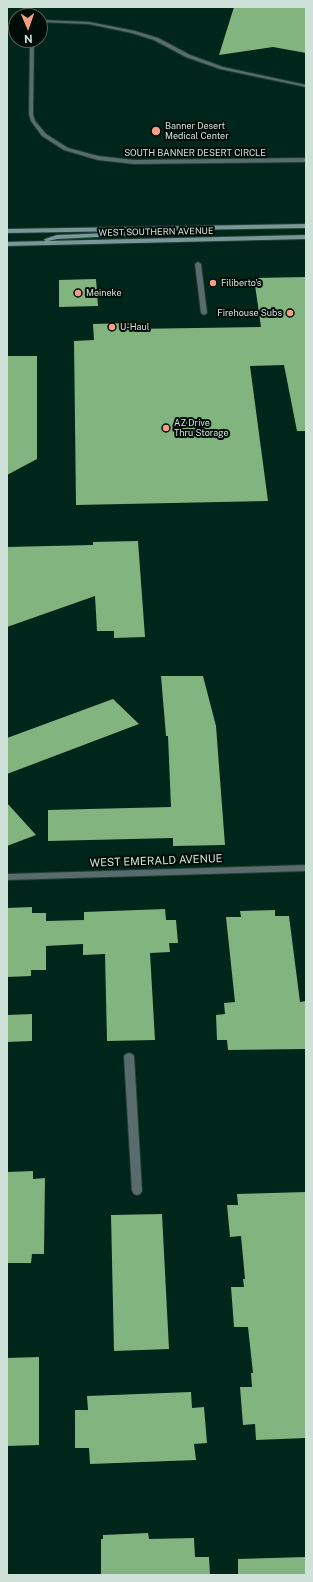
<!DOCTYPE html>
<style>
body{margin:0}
#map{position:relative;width:313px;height:1582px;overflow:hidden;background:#00251a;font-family:"Public Sans",sans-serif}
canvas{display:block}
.frame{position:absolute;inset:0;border:8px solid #cde1d9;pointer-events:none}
.north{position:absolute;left:8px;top:8px;width:40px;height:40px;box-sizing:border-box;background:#010b07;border:1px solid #53615b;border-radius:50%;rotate:178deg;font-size:11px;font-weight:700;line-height:16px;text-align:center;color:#cde1d9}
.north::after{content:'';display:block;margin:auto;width:14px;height:18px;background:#f39f85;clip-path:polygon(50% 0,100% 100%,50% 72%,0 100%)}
</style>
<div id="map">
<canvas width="313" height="1582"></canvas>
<div class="frame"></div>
<div class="north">N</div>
</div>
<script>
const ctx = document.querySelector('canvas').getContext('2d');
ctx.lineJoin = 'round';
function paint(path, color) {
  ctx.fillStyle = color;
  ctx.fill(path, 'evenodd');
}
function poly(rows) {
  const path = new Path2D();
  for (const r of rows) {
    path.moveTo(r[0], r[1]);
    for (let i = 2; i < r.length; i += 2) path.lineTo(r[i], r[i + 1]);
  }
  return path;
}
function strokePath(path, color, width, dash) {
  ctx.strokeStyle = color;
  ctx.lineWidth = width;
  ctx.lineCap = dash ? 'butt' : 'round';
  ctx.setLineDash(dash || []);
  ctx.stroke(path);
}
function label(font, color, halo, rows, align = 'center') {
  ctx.font = font + ' "Public Sans",sans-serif';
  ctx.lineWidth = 4;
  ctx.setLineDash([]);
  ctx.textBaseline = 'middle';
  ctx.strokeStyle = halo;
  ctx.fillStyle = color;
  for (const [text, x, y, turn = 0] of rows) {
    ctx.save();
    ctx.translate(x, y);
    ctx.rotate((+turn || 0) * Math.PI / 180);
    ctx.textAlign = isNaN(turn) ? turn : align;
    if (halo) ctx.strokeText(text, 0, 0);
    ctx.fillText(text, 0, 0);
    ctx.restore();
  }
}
paint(poly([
 [234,7,306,7,306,53,273,47,219,55],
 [306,277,306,431,297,431,284,365,250,366,268,501,76,505,74,341,94,340,93,324,131,323,131,329,261,327,254,278],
 [96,279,98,306,59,307,59,280],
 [7,356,37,356,37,459,7,475],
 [138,541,145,637,114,638,114,631,97,631,95,596,7,627,7,547,93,545,93,542],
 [161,676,203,676,216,726,225,845,173,846,173,838,48,841,48,810,171,807,168,736,166,736],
 [113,699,139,724,7,774,7,738],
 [7,803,36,835,7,846],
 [32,907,32,913,46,913,46,921,84,920,84,912,165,909,166,920,176,920,178,943,169,943,170,952,150,953,155,1040,107,1041,105,954,83,955,83,944,46,946,46,970,31,970,31,976,7,977,7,908],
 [275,910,275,916,289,916,300,1002,306,1001,306,1049,228,1050,227,1040,217,1040,216,1015,225,1014,224,1003,235,1002,226,917,241,917,240,911],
 [32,1014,32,1041,7,1042,7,1015],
 [33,1171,33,1179,45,1178,44,1254,32,1254,31,1263,7,1263,7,1172],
 [306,1192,306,1438,256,1440,255,1424,243,1425,240,1387,252,1387,251,1373,253,1373,248,1327,234,1327,231,1287,244,1287,243,1279,245,1279,241,1236,230,1237,227,1205,238,1205,237,1194],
 [162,1214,169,1349,114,1351,111,1215],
 [39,1357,39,1445,7,1446,7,1358],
 [191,1392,192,1408,204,1407,207,1443,194,1444,196,1460,90,1464,89,1448,75,1448,75,1410,88,1410,87,1396],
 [148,1533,149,1539,194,1538,195,1557,209,1557,210,1575,101,1575,101,1539,103,1539,103,1535],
 [306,1557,306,1575,238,1575,238,1559]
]), '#82b47f');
const lane = poly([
 [198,262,201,264,207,313,204,315,201,313,195,264,198,262],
 [129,1053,132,1054,134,1056,142,1191,140,1194,137,1195,134,1194,132,1191,124,1056,126,1054,129,1053]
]);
const street = poly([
 [22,7,26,7,32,16,28,16,22,7],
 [40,20,89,22,135,31,158,38,190,55,223,67,306,85,306,87,220,69,186,57,154,40,132,33,89,24,40,22,40,20],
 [30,40,34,40,33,114,35,121,46,134,68,148,98,156,134,160,306,158,306,162,134,164,98,160,64,150,42,136,31,121,29,114,30,40],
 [306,865,306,871,7,880,7,874,306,865]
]);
const secondary = poly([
 [306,224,306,228,7,233,7,229,306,224],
 [137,232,139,233,139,235,57,239,48,241,306,235,306,239,7,246,7,242,46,241,44,240,45,239,57,235,137,232]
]);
strokePath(lane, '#1d3f35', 2);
strokePath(street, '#1d3f35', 2);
strokePath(secondary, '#1d3f35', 2);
paint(lane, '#596b6b');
paint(street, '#596b6b');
paint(secondary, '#7a9797');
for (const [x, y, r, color] of [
 [156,131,5,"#f39f85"],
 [213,283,4,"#f39f85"],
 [78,293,4,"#f39f85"],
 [290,313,4,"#f39f85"],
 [112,327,4,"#f39f85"],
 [166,428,4,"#f39f85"]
]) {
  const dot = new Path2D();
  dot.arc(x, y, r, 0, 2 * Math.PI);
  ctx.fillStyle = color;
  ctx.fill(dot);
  strokePath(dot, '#010b07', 1.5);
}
label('9px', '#cde1d9', '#010b07', [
 ["Banner Desert",165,126],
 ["Medical Center",165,136],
 ["Filiberto's",221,283],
 ["Meineke",86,293],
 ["Firehouse Subs",282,313,"right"],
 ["U-Haul",120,327],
 ["AZ Drive",174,423],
 ["Thru Storage",174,433]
], 'left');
label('9px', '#cde1d9', '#010b07', [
 ["SOUTH BANNER DESERT CIRCLE",195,153],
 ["WEST SOUTHERN AVENUE",156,232,-1]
]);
label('11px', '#cde1d9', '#010b07', [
 ["WEST EMERALD AVENUE",156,861,-2]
]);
</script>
